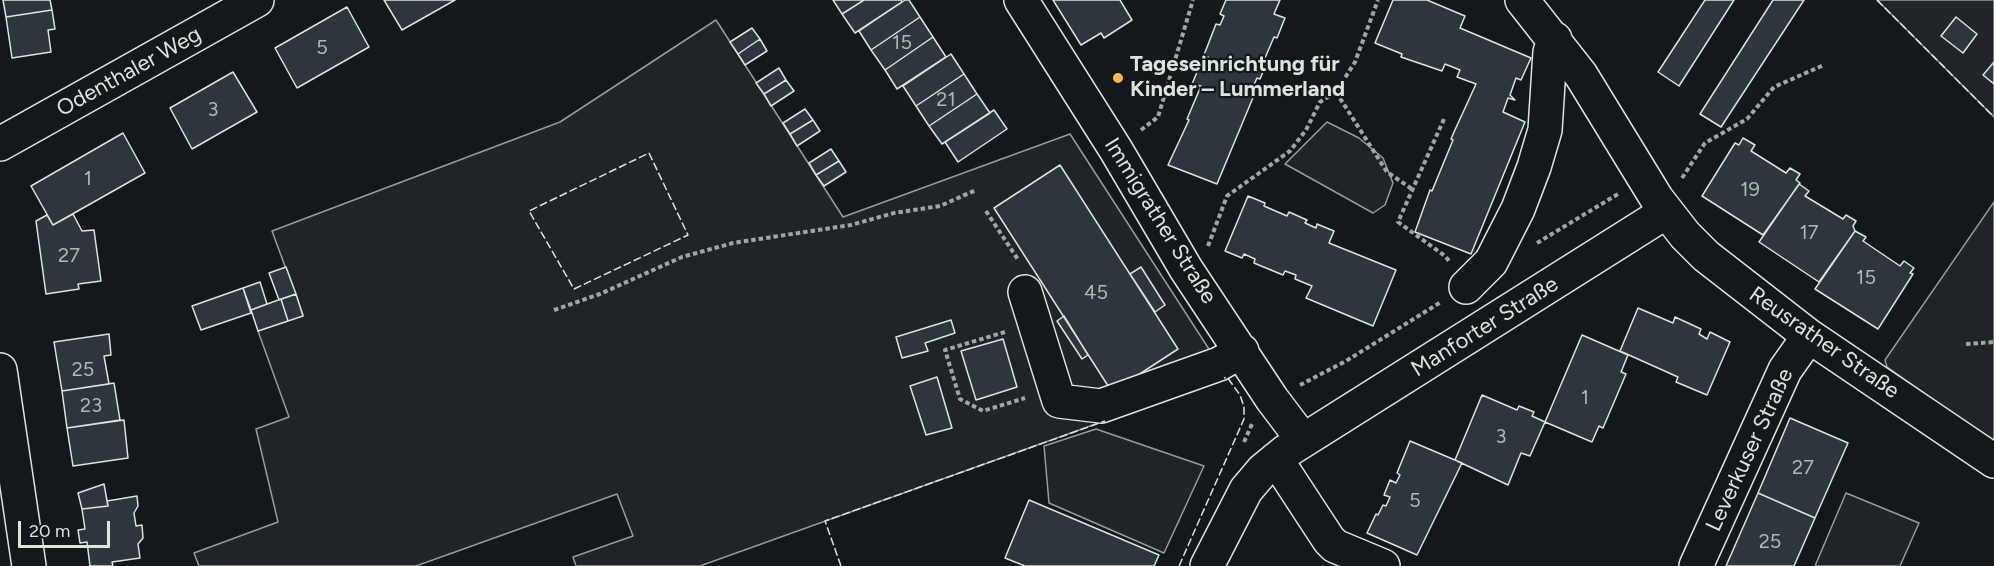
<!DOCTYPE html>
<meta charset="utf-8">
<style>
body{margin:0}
#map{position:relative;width:1994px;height:566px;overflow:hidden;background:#14181c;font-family:Figtree,sans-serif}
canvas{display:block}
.scale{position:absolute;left:18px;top:521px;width:92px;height:27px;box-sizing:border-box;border:3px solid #d8e6dc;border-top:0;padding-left:8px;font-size:18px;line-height:21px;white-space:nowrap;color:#d8e6dc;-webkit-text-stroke:4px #14181c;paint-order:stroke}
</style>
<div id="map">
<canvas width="1994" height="566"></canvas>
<div class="scale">20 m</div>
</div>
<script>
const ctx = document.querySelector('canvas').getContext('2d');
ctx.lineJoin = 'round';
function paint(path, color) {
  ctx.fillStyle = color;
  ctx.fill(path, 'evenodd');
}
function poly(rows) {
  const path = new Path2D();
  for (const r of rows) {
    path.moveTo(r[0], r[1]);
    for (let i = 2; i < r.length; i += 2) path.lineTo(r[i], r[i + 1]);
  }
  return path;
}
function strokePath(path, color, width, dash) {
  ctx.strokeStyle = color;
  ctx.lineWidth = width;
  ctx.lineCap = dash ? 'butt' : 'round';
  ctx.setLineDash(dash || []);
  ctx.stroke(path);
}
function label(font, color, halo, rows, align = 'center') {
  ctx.font = font + ' Figtree,sans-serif';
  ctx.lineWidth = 4.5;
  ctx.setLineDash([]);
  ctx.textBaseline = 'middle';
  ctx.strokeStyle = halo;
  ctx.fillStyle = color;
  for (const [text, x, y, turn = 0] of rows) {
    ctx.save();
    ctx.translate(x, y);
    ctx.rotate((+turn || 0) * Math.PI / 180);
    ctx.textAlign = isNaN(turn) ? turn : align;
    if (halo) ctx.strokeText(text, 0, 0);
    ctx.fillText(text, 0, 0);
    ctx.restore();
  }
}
const green = poly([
 [1877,0,1994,0,1994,117,1877,0],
 [716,20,843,217,1070,134,1227,377,700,566,576,566,573,557,633,536,617,494,416,566,199,566,194,553,278,522,256,429,289,417,258,331,303,315,272,231,560,122,716,20],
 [1327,122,1359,138,1383,158,1393,183,1385,205,1373,213,1285,164,1327,122],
 [1994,202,1994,443,1887,367,1885,360,1994,202],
 [1096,429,1204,466,1164,553,1049,503,1044,446,1096,429],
 [1846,493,1919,523,1900,566,1815,566,1846,493]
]);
paint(green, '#202428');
strokePath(green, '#939e99', 1.5);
const building = poly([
 [3,0,50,0,52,10,6,17,3,0],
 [384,0,455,0,402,30,384,0],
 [833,0,864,0,842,14,833,0],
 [864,0,901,0,902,2,855,33,842,14,864,0],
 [909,0,920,17,871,50,859,31,905,0,909,0],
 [1053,0,1120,0,1132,20,1104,38,1101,33,1081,45,1053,0],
 [1226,0,1280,0,1274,14,1285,18,1277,38,1274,37,1265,58,1268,60,1260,79,1257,78,1253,87,1257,88,1217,184,1168,165,1189,120,1187,119,1201,86,1192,84,1200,65,1204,66,1208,57,1204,55,1216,24,1220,25,1224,16,1220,14,1226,0],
 [1393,0,1427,0,1465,16,1460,28,1531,58,1521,80,1516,78,1510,95,1515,100,1508,98,1503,112,1525,122,1471,254,1415,232,1430,190,1432,191,1453,140,1451,139,1454,132,1476,84,1457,77,1460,70,1445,64,1442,71,1401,57,1402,54,1375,43,1393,0],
 [1705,0,1734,0,1679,86,1658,72,1705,0],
 [1773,0,1804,0,1721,127,1700,114,1773,0],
 [347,7,369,47,297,88,275,48,347,7],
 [52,10,55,29,48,30,51,52,12,58,6,17,52,10],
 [920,17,933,37,885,70,871,50,920,17],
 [1956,17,1977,34,1963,53,1941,36,1956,17],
 [752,28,760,39,738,54,730,42,752,28],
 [933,37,946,57,897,89,885,70,933,37],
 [760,39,767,51,745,65,738,54,760,39],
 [951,54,964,74,916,106,903,86,951,54],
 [1994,62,1994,84,1983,75,1994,62],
 [779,68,786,80,764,94,756,83,779,68],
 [233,72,257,112,192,149,170,108,233,72],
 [964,74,977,94,929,126,916,106,964,74],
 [786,80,794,91,771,106,764,94,786,80],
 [977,94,990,113,942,144,929,126,977,94],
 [805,109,813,120,790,134,783,123,805,109],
 [994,110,1007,129,958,162,945,142,994,110],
 [813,120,820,131,797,146,790,134,813,120],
 [123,133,145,173,53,225,31,186,123,133],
 [1743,138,1755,145,1751,151,1786,173,1790,168,1800,174,1796,180,1800,183,1763,235,1702,196,1735,143,1739,145,1743,138],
 [831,149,839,161,816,175,809,163,831,149],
 [839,161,846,172,824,186,816,175,839,161],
 [1060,165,1178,349,1112,392,994,208,1060,165],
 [1799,184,1809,191,1805,196,1843,219,1846,215,1856,221,1853,226,1855,231,1819,282,1759,242,1799,184],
 [1248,196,1265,203,1264,206,1287,216,1289,212,1307,220,1305,223,1316,228,1317,224,1334,231,1329,243,1396,270,1373,326,1306,298,1312,286,1295,279,1296,275,1285,271,1283,275,1254,263,1255,259,1244,254,1242,258,1225,251,1248,196],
 [73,214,82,231,94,230,101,281,78,284,79,289,46,294,36,221,47,215,53,225,73,214],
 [1855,231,1866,237,1863,241,1900,266,1904,261,1914,268,1910,273,1913,274,1878,329,1815,289,1855,231],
 [286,267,296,294,279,300,269,273,286,267],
 [1141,267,1165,305,1155,312,1130,274,1141,267],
 [260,282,267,304,251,310,243,288,260,282],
 [243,288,251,313,201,330,192,306,243,288],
 [296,294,303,316,288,321,281,299,296,294],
 [281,299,288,321,258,331,251,310,281,299],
 [1638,308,1673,323,1675,317,1701,329,1699,334,1707,339,1710,332,1730,342,1707,395,1676,382,1678,377,1620,351,1638,308],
 [1064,316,1088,355,1082,359,1057,321,1064,316],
 [951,320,955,333,925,343,928,351,902,358,896,337,951,320],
 [109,334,111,355,104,356,109,384,62,391,54,342,109,334],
 [1582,335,1628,355,1621,372,1626,374,1603,428,1599,426,1592,442,1545,422,1582,335],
 [1003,339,1017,387,976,400,961,351,1003,339],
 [937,377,952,428,926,435,910,386,937,377],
 [114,383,120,420,67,428,62,391,114,383],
 [1482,395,1517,410,1519,406,1534,412,1532,416,1545,422,1530,456,1521,453,1508,485,1455,460,1482,395],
 [1790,418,1848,443,1815,518,1758,493,1790,418],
 [124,420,128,458,73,466,67,428,124,420],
 [1410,441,1462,463,1417,555,1367,533,1376,514,1378,515,1383,505,1386,506,1390,497,1384,495,1390,480,1396,483,1400,475,1397,473,1410,441],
 [104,484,108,506,82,509,78,493,104,484],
 [1758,493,1815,518,1794,566,1726,566,1758,493],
 [137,496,138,506,134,513,136,526,142,525,143,538,138,544,140,558,112,562,113,566,90,566,87,542,80,543,78,530,85,529,82,509,108,506,107,501,137,496],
 [1029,500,1159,555,1154,566,1025,566,1005,558,1029,500]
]);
paint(building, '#2c363c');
strokePath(building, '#d8e6dc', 1.5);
const minor = poly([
 [1021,0,1116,150,1186,269,1272,399,1303,440],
 [1522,0,1581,75,1657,199,1685,235,1706,256,1809,336,1994,461],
 [0,144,257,0],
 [1466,287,1491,262,1518,209,1534,167,1545,130,1550,52,1555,39],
 [1025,292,1059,401,1101,406,1219,364,1242,351],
 [0,370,29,566],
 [1276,459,1329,540,1335,546,1383,566],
 [1207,566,1246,490,1263,470,1285,452,1666,212],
 [1696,566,1785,370,1809,336]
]);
strokePath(minor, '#d8e6dc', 36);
strokePath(poly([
 [1336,92,1387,172,1412,189],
 [1444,119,1398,222,1445,256,1449,261],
 [1141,130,1158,117,1193,0],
 [1682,178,1705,143,1747,119,1774,87,1824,65],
 [986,211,1019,261],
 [1537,243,1618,194],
 [1208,246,1227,196,1290,151,1306,130,1320,102,1336,92,1355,62,1378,0],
 [554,310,600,294,682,257,733,243,851,225,894,213,940,206,976,190],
 [1005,332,945,350,960,399,983,411,1025,398],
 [1966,344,1994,342],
 [1300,385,1346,361,1441,302],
 [1244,442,1252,424]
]), '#9da8a2', 4, [4.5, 3]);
strokePath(minor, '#14181c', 33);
strokePath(poly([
 [1877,0,1994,117],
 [649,153,688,235,574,289,529,211,649,153],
 [841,566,825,521,1105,421],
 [1179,566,1244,419,1244,407,1240,395,1227,377,1224,378]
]), '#d8e6dc', 1.5, [8, 3]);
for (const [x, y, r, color] of [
 [1118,78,6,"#ffb74d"]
]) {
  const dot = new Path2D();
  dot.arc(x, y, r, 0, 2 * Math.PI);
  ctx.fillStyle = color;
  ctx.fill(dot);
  strokePath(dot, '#14181c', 2);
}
label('20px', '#adbab4', null, [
 ["15",902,43],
 ["5",322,48],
 ["21",946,100],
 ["3",213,110],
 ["1",88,179],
 ["19",1750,190],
 ["17",1809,233],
 ["27",69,256],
 ["15",1866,278],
 ["45",1096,293],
 ["25",83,370],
 ["1",1585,398],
 ["23",91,406],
 ["3",1501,437],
 ["27",1803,468],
 ["5",1415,501],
 ["25",1770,542]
]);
label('bold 22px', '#d8e6dc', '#14181c', [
 ["Tageseinrichtung für",1130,65],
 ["Kinder – Lummerland",1130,90]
], 'left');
label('22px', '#d8e6dc', '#14181c', [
 ["Odenthaler Weg",129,72,-29],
 ["Immigrather Straße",1160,221,58],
 ["Manforter Straße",1485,327,-32],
 ["Reusrather Straße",1824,343,35],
 ["Leverkuser Straße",1750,450,-65]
]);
</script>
